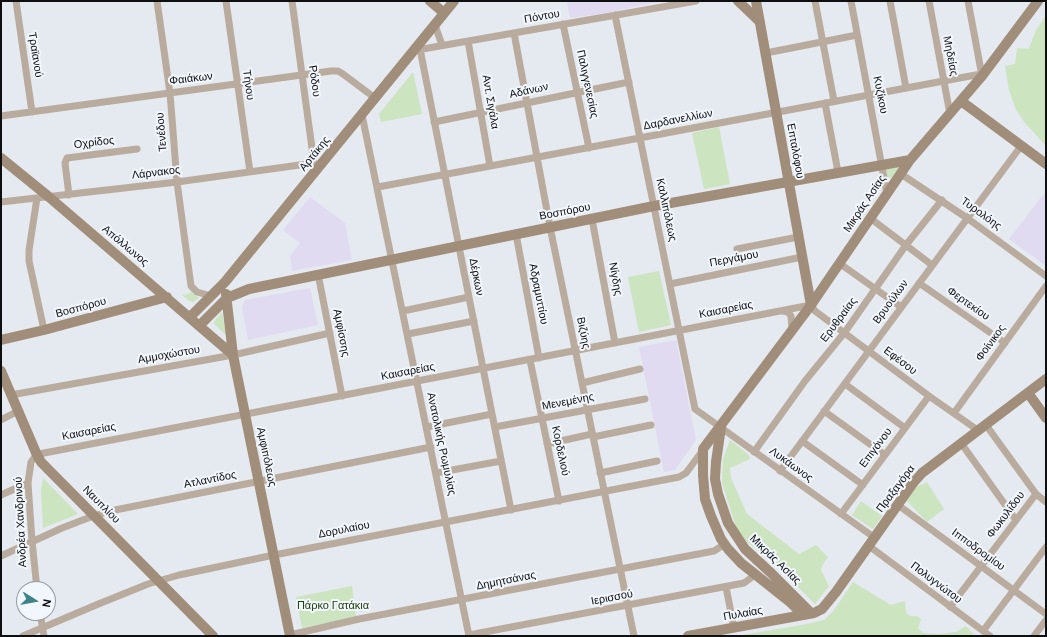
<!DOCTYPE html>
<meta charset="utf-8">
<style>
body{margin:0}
#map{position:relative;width:1047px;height:637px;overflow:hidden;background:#e5e9f0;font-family:"DM Sans",sans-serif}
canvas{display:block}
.frame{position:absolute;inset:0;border:2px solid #0d0f11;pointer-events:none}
.north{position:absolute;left:16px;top:581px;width:40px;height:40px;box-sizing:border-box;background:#f2f7fd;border:1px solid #969a9f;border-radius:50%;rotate:101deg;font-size:11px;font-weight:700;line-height:16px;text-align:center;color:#0d0f11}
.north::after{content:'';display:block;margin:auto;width:14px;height:18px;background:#3c8488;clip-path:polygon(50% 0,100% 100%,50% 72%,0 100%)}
</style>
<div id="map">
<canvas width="1047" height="637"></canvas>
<div class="frame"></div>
<div class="north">N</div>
</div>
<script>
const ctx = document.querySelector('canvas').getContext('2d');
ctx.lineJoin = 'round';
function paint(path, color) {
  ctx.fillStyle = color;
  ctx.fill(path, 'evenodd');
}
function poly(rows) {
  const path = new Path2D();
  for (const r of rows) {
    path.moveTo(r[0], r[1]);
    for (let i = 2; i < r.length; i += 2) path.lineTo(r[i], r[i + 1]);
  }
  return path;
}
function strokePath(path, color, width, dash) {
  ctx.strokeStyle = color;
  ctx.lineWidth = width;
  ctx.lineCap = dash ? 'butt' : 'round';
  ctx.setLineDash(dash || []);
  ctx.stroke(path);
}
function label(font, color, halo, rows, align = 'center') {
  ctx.font = font + ' "DM Sans",sans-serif';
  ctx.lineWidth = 4;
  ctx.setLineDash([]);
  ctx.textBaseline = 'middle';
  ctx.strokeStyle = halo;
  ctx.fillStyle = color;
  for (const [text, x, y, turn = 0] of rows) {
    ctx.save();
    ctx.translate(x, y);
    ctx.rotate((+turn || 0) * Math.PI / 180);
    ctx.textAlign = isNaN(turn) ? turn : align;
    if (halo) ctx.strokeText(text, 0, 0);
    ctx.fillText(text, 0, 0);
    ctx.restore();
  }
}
paint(poly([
 [567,1,664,1,600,14,570,18],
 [1046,191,1046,266,1009,239],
 [310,197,345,223,352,260,292,271,290,256,300,243,283,230],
 [310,288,318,325,248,340,242,307,245,300],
 [676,340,696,440,675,470,664,472,639,347]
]), '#e1dbf1');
paint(poly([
 [1046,15,1046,146,1025,123,1016,110,1009,90,1005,66,1015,64,1017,48,1029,49,1035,32],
 [413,72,422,114,381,122,379,114],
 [719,127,730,184,704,189,692,133],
 [897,166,900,169,893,178,887,177,885,167],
 [659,271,671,325,639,332,628,277],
 [191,292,199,298,193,302,189,301,181,294,185,295],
 [222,312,226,335,213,323],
 [730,440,749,455,750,459,730,468,731,478,747,514,799,554,816,545,828,557,823,564,821,570,829,586,815,604,779,568,746,541,736,527,722,483,723,459],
 [43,478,78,514,43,528,41,490],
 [927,482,944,509,927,522,905,499,916,487],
 [861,501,882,516,873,529,852,515],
 [853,582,891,605,905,601,906,613,911,616,917,616,921,619,918,628,923,633,938,634,956,632,966,626,976,636,737,636,807,624,824,620,834,610],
 [352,586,356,617,302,628,296,597]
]), '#cce4c0');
strokePath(poly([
 [16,1,32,112],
 [157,1,170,93,177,182,191,286,197,292,211,296],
 [226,1,250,172],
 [292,1,314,163],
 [815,1,834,101],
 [851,1,887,194],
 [890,1,906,88],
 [929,1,950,114],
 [968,1,982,76],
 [615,15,695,409,875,538],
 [563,24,589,148],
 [435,25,442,45],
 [514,33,550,227,634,636],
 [468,41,490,166],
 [420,49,511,510],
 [417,50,696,1],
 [766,53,857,35],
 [825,103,838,172],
 [362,115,469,636],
 [1,116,331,71,338,71,343,74,375,98],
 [434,122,629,82],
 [901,174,967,218,1046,276],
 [378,187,981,74],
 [69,195,65,163,67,158,137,149],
 [37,198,29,250,29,261,44,330],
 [1,202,177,182,314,163],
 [870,218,932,265],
 [592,219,615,343],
 [516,234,539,358],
 [737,249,798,237],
 [839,263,901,307],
 [318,274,342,396],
 [919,283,1005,343],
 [670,284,802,257],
 [403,311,469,297],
 [783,311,788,312,791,316,792,329],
 [408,334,474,321],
 [530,360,559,501],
 [582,383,640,369],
 [845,384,905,428],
 [11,395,233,355,330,333],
 [824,411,885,455],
 [954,413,1046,286],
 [1,420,18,411],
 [986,425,1036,494,1046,502],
 [427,427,492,414],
 [495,427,645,399],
 [593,437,651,425],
 [802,441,863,485],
 [961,443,1016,520],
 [547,444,592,434],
 [754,452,805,381,845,332,906,245,942,200],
 [780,471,1021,146],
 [436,473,501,461],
 [600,473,657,461],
 [1,495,28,483],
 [898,505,1046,614],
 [841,514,929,396],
 [869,546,990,636],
 [1,556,62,528,88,518,110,511,431,447],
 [726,587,734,628],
 [37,589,32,541,28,483,31,462,34,458,39,454,811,305,815,311,929,396,979,431],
 [950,607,1036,494],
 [40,613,44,636],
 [983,631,1046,547],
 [290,635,359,619,714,551,725,544],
 [469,635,744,583,755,575],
 [23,636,96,605,148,584,179,575,274,555,679,477,686,473,703,450],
 [1034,636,1046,620]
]), '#b9ac9e', 7);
strokePath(poly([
 [430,1,444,13],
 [738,1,760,22],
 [756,1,811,305],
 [961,101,1046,164],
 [1,158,49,197,233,355],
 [226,294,233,355,290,636],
 [190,317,225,282,454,1],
 [199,326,227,298,249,289,654,206,910,160],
 [1,340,44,330,167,297],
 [1,371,37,455,41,462,213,636],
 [1028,393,1046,418],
 [721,427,716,462,715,479,718,494,728,523,745,549,771,573,811,613],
 [803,615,790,602,741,563,728,549,721,539,711,516,705,499,703,475,703,449,811,305,910,160,982,76,1038,1],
 [688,636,803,615,814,613,822,609,836,592,913,483,922,473,1046,379]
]), '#a18e7a', 10);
label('11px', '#0d0f11', '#f2f7fd', [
 ["Πόντου",542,17,-10],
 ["Τραϊανού",35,55,81],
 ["Μηδείας",950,56,79],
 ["Φαιάκων",191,79,-7],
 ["Ρόδου",314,81,82],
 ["Παλιγγενεσίας",587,84,78],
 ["Τήνου",248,85,82],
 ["Αδάνων",529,91,-12],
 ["Κυζίκου",880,95,79],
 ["Αντ. Σιγάλα",490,102,80],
 ["Δαρδανελλίων",678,120,-11],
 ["Τενέδου",162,132,-95],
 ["Οχρίδος",94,143,-7],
 ["Επταλόφου",795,151,80],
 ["Αρτάκης",315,154,-51],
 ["Λάρνακος",156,173,-7],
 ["Μικράς Ασίας",865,204,-56],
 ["Καλλιπόλεως",666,210,78],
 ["Βοσπόρου",565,212,-11],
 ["Τυρολόης",981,214,36],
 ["Απόλλωνος",125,246,40],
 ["Περγάμου",734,259,-11],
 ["Δέρκων",476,277,79],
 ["Νίγδης",615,279,80],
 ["Αδραμυττίου",538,294,79],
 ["Βρυούλων",891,302,-54],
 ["Φερτεκίου",968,304,35],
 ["Βοσπόρου",81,308,-15],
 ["Καισαρείας",726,310,-11],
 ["Ερυθραίας",839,320,-53],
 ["Αμφίσσης",341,333,79],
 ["Βιζύης",583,333,79],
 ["Φοίνικος",991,343,-54],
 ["Αμμοχώστου",169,355,-10],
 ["Εφέσου",900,361,37],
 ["Καισαρείας",408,372,-11],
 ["Μενεμένης",568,402,-11],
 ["Καισαρείας",89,432,-11],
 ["Ανατολικής Ρωμυλίας",441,444,78],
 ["Επιγόνου",876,448,-53],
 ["Κορδελιού",560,451,78],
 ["Αμφιπόλεως",266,457,78],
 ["Λυκάωνος",791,465,36],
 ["Ατλαντίδος",210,480,-11],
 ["Πραξαγόρα",896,489,-53],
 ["Ναυπλίου",101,505,45],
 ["Φωκυλίδου",1006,515,-53],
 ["Ανδρέα Χανδρινού",21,522,-93],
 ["Δορυλαίου",344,530,-11],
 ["Ιπποδρομίου",978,550,36],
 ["Μικράς Ασίας",775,560,44],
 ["Δημητσάνας",506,581,-11],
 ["Πολυγνώτου",936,583,37],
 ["Ιερισσού",612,598,-11],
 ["Πυλαίας",743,614,-10]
]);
label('11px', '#203e0b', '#f2f7fd', [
 ["Πάρκο Γατάκια",333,606]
]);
</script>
